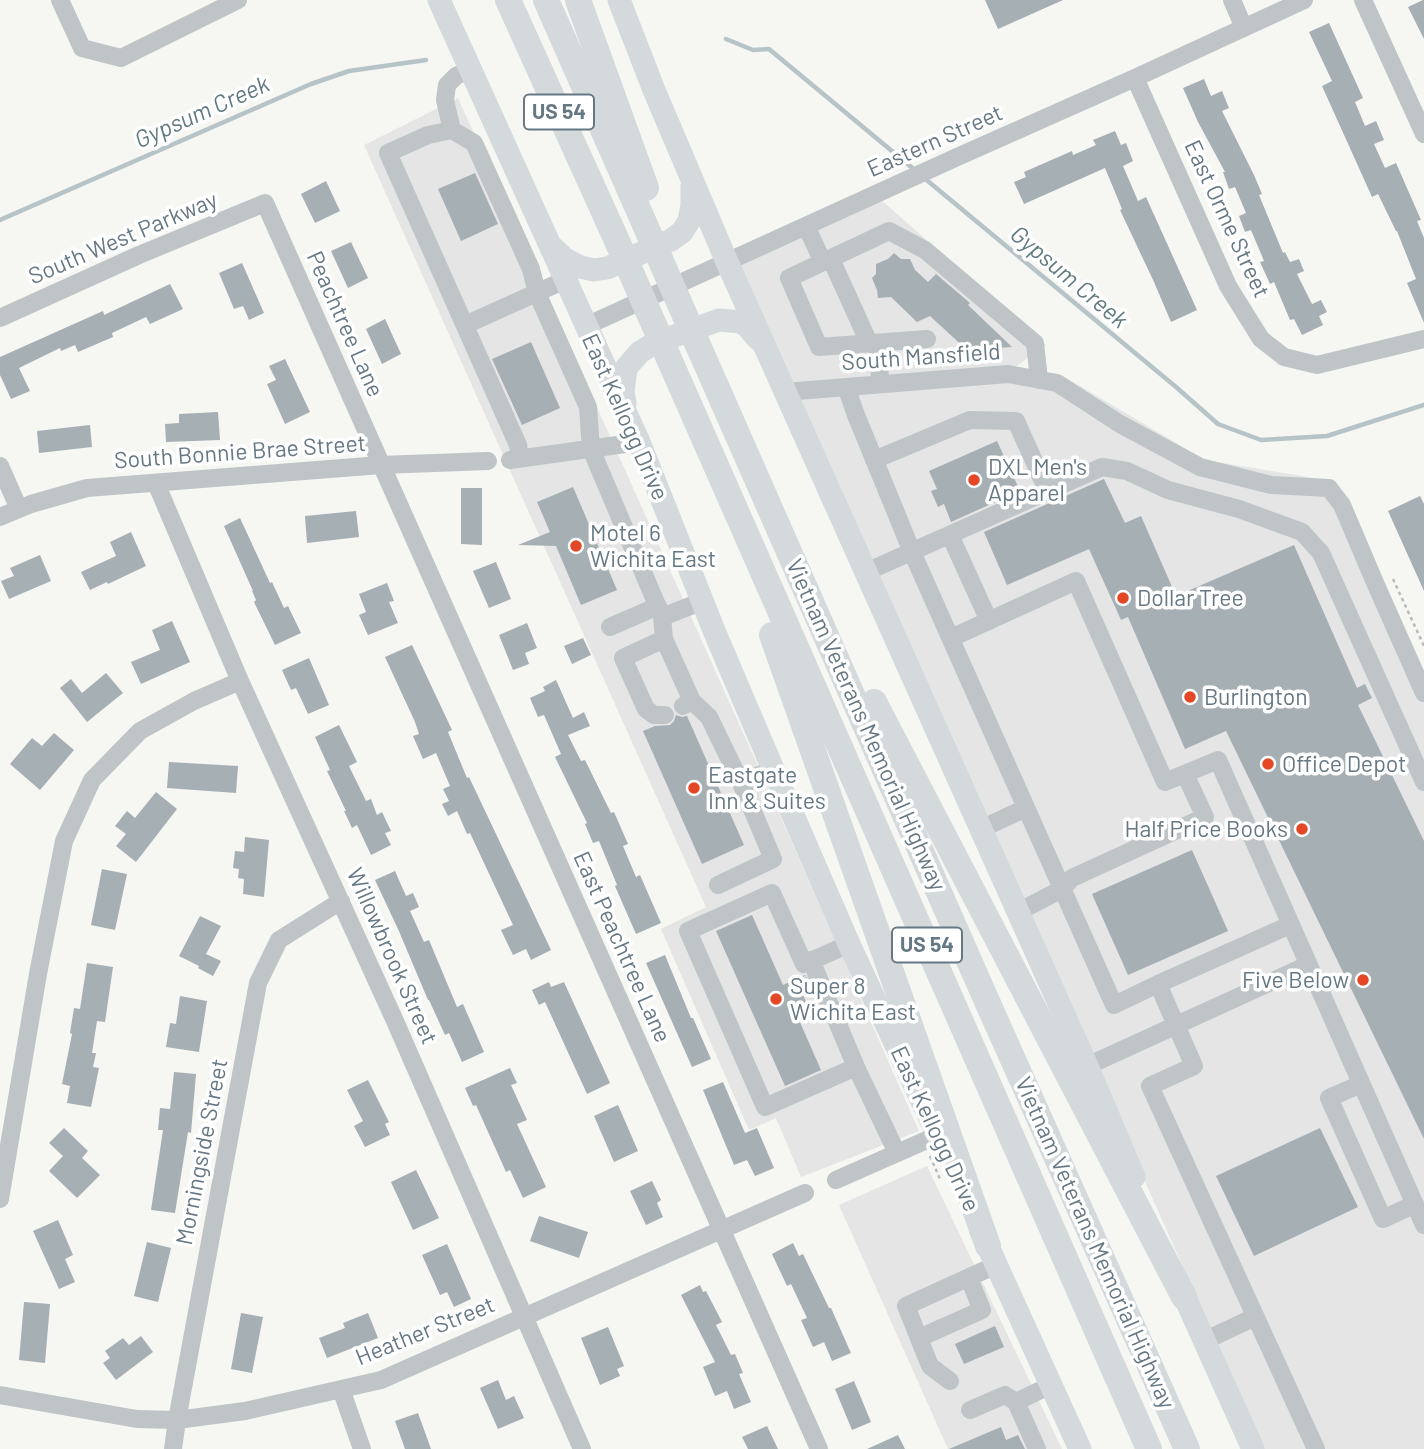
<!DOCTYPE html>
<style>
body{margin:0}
canvas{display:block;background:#f6f6f3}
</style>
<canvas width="1424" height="1449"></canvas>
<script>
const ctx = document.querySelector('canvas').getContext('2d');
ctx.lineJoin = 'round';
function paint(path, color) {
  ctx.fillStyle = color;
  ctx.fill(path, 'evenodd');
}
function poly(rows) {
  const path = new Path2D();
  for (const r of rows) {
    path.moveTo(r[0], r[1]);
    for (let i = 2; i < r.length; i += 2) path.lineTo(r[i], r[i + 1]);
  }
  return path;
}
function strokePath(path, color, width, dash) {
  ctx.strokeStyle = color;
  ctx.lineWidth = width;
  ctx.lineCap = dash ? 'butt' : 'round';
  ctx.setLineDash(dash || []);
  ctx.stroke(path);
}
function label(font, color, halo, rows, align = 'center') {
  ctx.font = font + ' Barlow,sans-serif';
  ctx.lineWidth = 7;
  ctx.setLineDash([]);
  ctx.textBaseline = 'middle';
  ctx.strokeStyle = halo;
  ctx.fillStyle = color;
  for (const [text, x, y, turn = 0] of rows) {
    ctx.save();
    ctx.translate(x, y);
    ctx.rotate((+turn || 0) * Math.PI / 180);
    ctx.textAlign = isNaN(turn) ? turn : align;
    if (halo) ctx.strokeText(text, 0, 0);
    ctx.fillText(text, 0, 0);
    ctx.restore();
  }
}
paint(poly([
 [458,98,767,786,919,1131,801,1177,776,1118,749,1130,661,929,706,907,364,145],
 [872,192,1046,345,1015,367,1063,376,1205,460,1326,480,1424,693,1424,1449,1264,1449,733,256],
 [927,1166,1062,1449,948,1449,839,1205]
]), '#e4e5e4');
strokePath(poly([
 [726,39,753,50,769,49,916,171],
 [923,177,1176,387,1218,424,1261,440,1327,436,1424,405],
 [0,220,311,84,349,71,426,60]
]), '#b6c4c7', 4.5);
paint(poly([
 [985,0,1063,0,998,29],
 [1423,0,1424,0,1424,39,1408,7],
 [1329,23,1363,98,1355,102,1365,126,1376,121,1384,140,1374,144,1385,168,1396,163,1421,220,1417,221,1424,238,1424,323,1407,283,1416,279,1397,231,1396,231,1378,194,1372,197,1322,86,1332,81,1309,32],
 [1204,79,1211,96,1222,91,1229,108,1222,111,1254,175,1262,194,1259,195,1283,253,1285,252,1290,262,1299,259,1304,271,1297,274,1312,304,1321,300,1327,312,1319,316,1323,325,1302,335,1294,319,1290,320,1274,282,1270,284,1260,262,1264,261,1251,230,1245,232,1239,216,1246,213,1235,187,1229,189,1223,172,1225,172,1198,122,1183,88],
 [1115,131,1121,145,1126,143,1133,161,1123,166,1138,201,1146,197,1197,310,1171,322,1154,282,1120,210,1122,209,1105,168,1024,204,1014,182,1026,177,1024,172,1072,151,1073,155,1096,145,1093,140],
 [475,173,498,224,461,241,438,189],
 [326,181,340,211,315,223,301,194],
 [351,242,368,278,348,288,331,251],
 [894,253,901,259,910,259,915,270,928,282,936,274,970,303,968,305,1012,347,967,350,930,316,917,322,891,297,878,298,877,290,872,278,876,274,876,264,888,259],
 [242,263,264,313,249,320,243,306,234,309,219,273],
 [170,284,183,309,150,324,146,317,112,333,113,337,78,352,75,345,61,351,60,348,19,368,30,391,11,399,0,375,0,357,103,311,104,315],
 [385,319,401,354,382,364,366,329],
 [531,342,560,408,522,425,492,359],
 [285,359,310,412,285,424,267,384,276,380,269,366],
 [218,412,220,440,166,442,165,424,179,423,179,414],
 [90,425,92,447,39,453,37,431],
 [997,441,1020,491,951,522,944,504,938,507,931,491,937,489,929,471],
 [1104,479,1125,523,1141,516,1176,596,1294,545,1357,688,1365,684,1372,698,1358,705,1424,841,1424,1139,1226,731,1185,749,1128,617,1121,620,1089,549,1007,585,984,532],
 [573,487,617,590,581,605,556,546,518,545,550,532,537,502],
 [461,488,482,488,482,545,461,544],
 [1420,496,1424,504,1424,591,1388,511],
 [356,511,359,537,307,543,305,516],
 [240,518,270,583,272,582,284,608,288,606,301,633,275,645,254,602,256,600,252,591,253,591,224,526],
 [131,532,146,566,108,584,107,582,90,590,81,572,116,556,110,542],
 [40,555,51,581,9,599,1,581,14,576,10,568],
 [496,562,511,599,489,608,473,571],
 [387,583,394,601,389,602,398,623,368,635,359,615,366,612,359,594],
 [172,621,190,662,141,684,131,662,160,650,152,630],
 [527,623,537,648,525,653,529,664,513,670,499,635],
 [583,638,591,655,572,664,564,646],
 [412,645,452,730,448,732,467,778,469,777,551,950,531,960,526,949,513,955,501,930,513,925,470,833,467,834,457,811,448,816,442,804,449,801,443,789,450,786,436,753,423,759,413,736,419,734,415,722,385,657],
 [309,658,329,705,308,714,296,688,291,690,282,670],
 [106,673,123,693,87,722,60,688,71,679,82,693],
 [556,680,573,718,584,712,590,726,568,735,581,761,585,760,611,813,614,812,628,844,623,846,636,877,640,875,661,923,636,934,615,886,617,885,599,841,593,843,585,824,587,823,555,757,561,754,544,715,538,717,530,698,545,691,543,687],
 [676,715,682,717,687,716,744,845,702,864,643,731,655,726,670,725,674,721],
 [339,725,357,762,349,766,366,801,371,799,377,815,382,812,391,831,385,833,391,845,371,855,357,825,352,828,344,811,346,811,327,771,330,770,315,737],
 [54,733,74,750,40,790,10,764,32,738,42,746],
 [169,762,238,766,236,793,167,788],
 [156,792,177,809,136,862,116,846,126,834,115,826,127,811,135,818],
 [245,837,269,840,264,897,243,894,244,879,238,878,239,869,233,868,235,851,244,852],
 [1192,850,1228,931,1128,975,1092,894],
 [102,869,127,874,115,930,91,925],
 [395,871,406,896,413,893,419,907,410,911,424,942,429,940,457,1007,463,1004,484,1052,462,1062,449,1033,445,1035,429,1000,428,1000,398,929,375,880],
 [752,915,783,985,805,975,811,989,802,993,808,1006,795,1011,821,1070,785,1086,716,931],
 [200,916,221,926,206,954,221,961,213,976,198,968,199,966,179,956],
 [665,955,691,1018,693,1018,711,1059,692,1067,646,963],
 [87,963,113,967,105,1022,97,1021,92,1053,96,1053,93,1067,99,1068,91,1107,67,1103,70,1086,62,1084,72,1034,70,1033,74,1008,80,1009],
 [549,982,551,987,564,982,610,1083,587,1094,545,1002,539,1005,532,990],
 [180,996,207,1001,199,1052,166,1047,170,1023,176,1024],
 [510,1068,517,1083,511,1085,527,1120,517,1124,546,1187,523,1198,510,1170,506,1172,476,1105,473,1106,465,1088],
 [174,1072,196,1074,191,1133,188,1132,175,1213,151,1210,163,1130,158,1130,160,1108,170,1109],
 [368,1080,389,1122,385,1124,390,1135,365,1147,354,1126,363,1121,347,1090],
 [723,1082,745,1133,757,1128,774,1168,755,1176,747,1160,734,1165,703,1090],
 [618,1105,638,1151,614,1162,594,1116],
 [64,1128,88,1151,82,1158,100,1175,77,1198,49,1171,63,1156,49,1143],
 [1320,1128,1358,1207,1254,1256,1216,1176],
 [416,1170,439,1218,413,1230,391,1182],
 [652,1181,661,1200,657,1203,663,1217,646,1225,630,1191],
 [539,1216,588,1232,579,1258,530,1241],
 [58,1220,73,1255,65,1259,75,1282,59,1289,33,1231],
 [147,1242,171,1248,158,1302,134,1296],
 [793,1243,799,1256,803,1254,829,1308,831,1308,851,1353,832,1361,824,1342,813,1347,801,1320,807,1318,791,1284,787,1286,772,1254],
 [447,1244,471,1299,454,1307,447,1292,440,1295,422,1255],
 [700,1285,703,1292,706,1291,722,1322,716,1325,731,1355,735,1354,743,1373,739,1374,751,1402,734,1409,727,1391,715,1396,703,1367,715,1362,681,1295],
 [24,1302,50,1304,45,1363,19,1360],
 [241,1313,263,1317,252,1373,231,1369],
 [368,1313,378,1338,327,1358,319,1338,345,1328,343,1323],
 [995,1326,1004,1347,964,1364,955,1344],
 [608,1327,624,1366,617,1369,620,1376,600,1385,581,1338],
 [141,1336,153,1352,116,1380,103,1363,110,1358,105,1351,123,1338,129,1345],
 [498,1380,506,1400,514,1396,524,1418,498,1429,480,1388],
 [854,1381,871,1422,852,1430,835,1389],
 [418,1413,431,1449,405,1449,395,1421],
 [767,1426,778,1449,748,1449,742,1437],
 [1001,1427,1006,1440,1018,1435,1025,1449,949,1449],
 [898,1435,905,1449,867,1449]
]), '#a6afb4');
strokePath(poly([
 [802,977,808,991]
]), '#d2d6d7', 18, [18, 9]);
strokePath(poly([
 [1393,579,1424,646],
 [930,1156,940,1179]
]), '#b7bbbe', 2.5, [3.5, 3.5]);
strokePath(poly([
 [60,0,82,48,121,58,238,0],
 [1232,0,1244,28],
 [1363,0,1424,134],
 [1135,78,1228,286,1261,339,1284,357,1317,365,1424,339],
 [452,130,445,100,447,85,456,76,470,69],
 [806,226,823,262],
 [831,259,869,343],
 [0,318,139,255,265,203,819,1449],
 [465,325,565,280],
 [586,326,955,158,1135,78,1304,0],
 [927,339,819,347,789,278,889,231,925,250,1035,343,1039,380],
 [876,343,881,384],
 [846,387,856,415,912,552,1114,1005,1158,984,1194,1066,1150,1086,1316,1449],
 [785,392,1008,374,1057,383,1120,424,1200,467,1271,485,1329,488,1342,505,1376,585,1424,693],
 [520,458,518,445,388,153,428,135,452,130,474,143,531,269,537,293,588,407,591,449,662,617,703,601],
 [510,460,639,442],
 [874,460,970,420,1016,421,1047,490],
 [0,466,19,509],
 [156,483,240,681,395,1021,582,1449],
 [0,517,31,504,87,488,381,465,488,461],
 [950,535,989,621],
 [866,572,1102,467,1127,471,1168,490,1239,509,1302,532,1321,553,1424,782],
 [662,617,664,639,623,658,646,709,654,715,665,715],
 [610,627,658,606],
 [951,638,1076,581,1165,782,1218,760,1424,1225],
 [664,639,692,701],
 [683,706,692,701,709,717,741,783,773,769],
 [981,829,1026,808],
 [718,885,773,859,741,783],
 [1018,912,1062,889,1072,878,1205,817,1185,774],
 [849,944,804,964,772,893,688,931,765,1107,856,1067],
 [811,960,856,1067,897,1153],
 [1158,984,1290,925],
 [1087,1066,1308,965],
 [1361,1084,1329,1098,1383,1219,1415,1204],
 [836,1180,938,1135],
 [0,1199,38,974,64,841,92,780,140,731,194,701,240,681],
 [919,1338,982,1310,969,1278],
 [1204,1341,1255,1317],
 [950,1381,930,1366,906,1306,996,1265],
 [341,1389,362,1449],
 [0,1395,137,1419,177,1420,245,1411,381,1380,805,1193],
 [970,1410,1005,1395,1016,1402],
 [173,1449,177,1420,258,983,279,940,341,901],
 [1037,1449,1016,1402,1051,1385]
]), '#bfc4c7', 18);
strokePath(poly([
 [439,0,639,442,715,633,773,769,849,944,939,1138],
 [619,0,654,90,727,262,1087,1066,1134,1177],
 [552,247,565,259,580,267,594,270,607,268,671,240,682,232,689,221,692,205,692,187],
 [625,404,623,392,626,368,640,352,655,343,719,320,740,322,747,326,758,339],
 [980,1229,1080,1449],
 [1177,1280,1253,1449]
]), '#d4d9dc', 23);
strokePath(poly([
 [508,0,622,252,1149,1449],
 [546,0,986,999,1187,1449],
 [578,0,646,188],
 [772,635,988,1246],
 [874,702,1184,1297]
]), '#d4d9dc', 26);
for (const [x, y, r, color] of [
 [974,480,7,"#e44725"],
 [576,546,7,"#e44725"],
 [1123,598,7,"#e44725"],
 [1190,697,7,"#e44725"],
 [1268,764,7,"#e44725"],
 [694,788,7,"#e44725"],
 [1302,829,7,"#e44725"],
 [1363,980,7,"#e44725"],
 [776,999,7,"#e44725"]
]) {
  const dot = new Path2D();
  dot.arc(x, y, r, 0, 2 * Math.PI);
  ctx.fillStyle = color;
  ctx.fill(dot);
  strokePath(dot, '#fff', 2.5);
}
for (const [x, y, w] of [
 [559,112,70],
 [927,945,70]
]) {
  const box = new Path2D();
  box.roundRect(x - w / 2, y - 17.5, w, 35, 5);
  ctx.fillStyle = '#fff';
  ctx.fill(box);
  strokePath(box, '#657884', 2);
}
label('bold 21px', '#657884', null, [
 ["US 54",559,112],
 ["US 54",927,945]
]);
label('23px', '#657884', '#fff', [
 ["Eastern Street",935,141,-24],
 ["East Orme Street",1227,219,65],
 ["South West Parkway",123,238,-23],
 ["Peachtree Lane",345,324,66],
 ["South Mansfield",921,357,-4],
 ["East Kellogg Drive",625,417,66],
 ["South Bonnie Brae Street",240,452,-4],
 ["Vietnam Veterans Memorial Highway",866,725,66],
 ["East Peachtree Lane",622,947,66],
 ["Willowbrook Street",392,956,66],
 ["East Kellogg Drive",935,1129,65],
 ["Morningside Street",202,1152,-79],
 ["Vietnam Veterans Memorial Highway",1095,1243,66],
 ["Heather Street",425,1331,-22]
]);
label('23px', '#657884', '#fff', [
 ["DXL Men's",988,467],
 ["Apparel",988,493],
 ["Motel 6",590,533],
 ["Wichita East",590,559],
 ["Dollar Tree",1137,598],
 ["Burlington",1204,697],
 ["Office Depot",1282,764],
 ["Eastgate",708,775],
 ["Inn & Suites",708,801],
 ["Half Price Books",1288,829,"right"],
 ["Five Below",1349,980,"right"],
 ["Super 8",790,986],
 ["Wichita East",790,1012]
], 'left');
label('italic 24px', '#617a81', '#fff', [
 ["Gypsum Creek",202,112,-24],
 ["Gypsum Creek",1069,277,40]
]);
</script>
